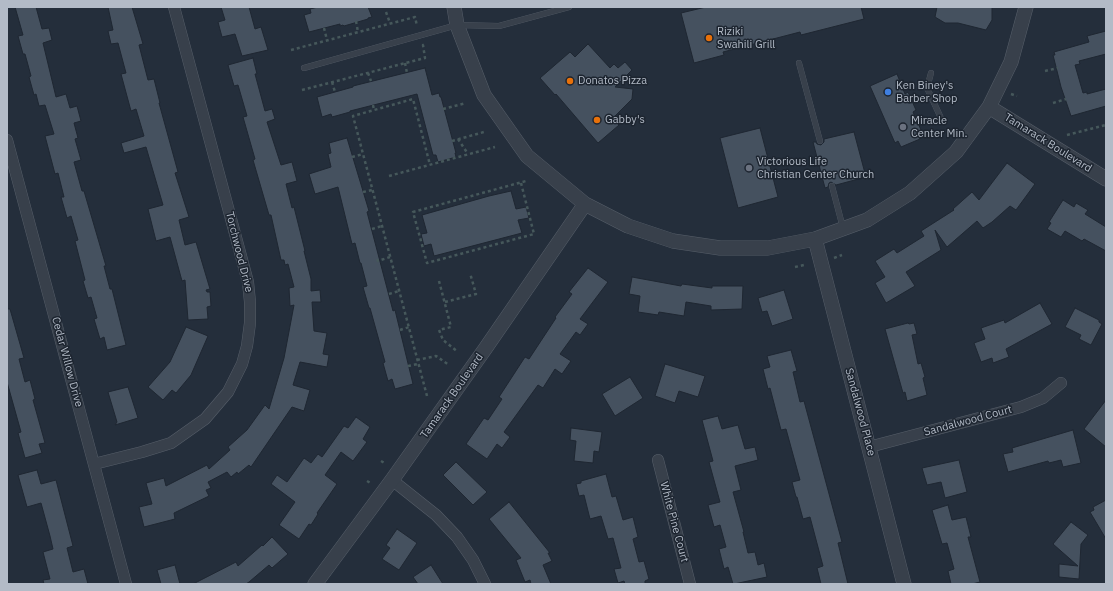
<!DOCTYPE html>
<style>
body{margin:0}
#map{position:relative;width:1113px;height:591px;overflow:hidden;background:#242e3b;font-family:"IBM Plex Sans",sans-serif}
canvas{display:block}
.frame{position:absolute;inset:0;border:8px solid #b3bbc7;pointer-events:none}
</style>
<div id="map">
<canvas width="1113" height="591"></canvas>
<div class="frame"></div>
</div>
<script>
const ctx = document.querySelector('canvas').getContext('2d');
ctx.lineJoin = 'round';
function paint(path, color) {
  ctx.fillStyle = color;
  ctx.fill(path, 'evenodd');
}
function poly(rows) {
  const path = new Path2D();
  for (const r of rows) {
    path.moveTo(r[0], r[1]);
    for (let i = 2; i < r.length; i += 2) path.lineTo(r[i], r[i + 1]);
  }
  return path;
}
function strokePath(path, color, width, dash) {
  ctx.strokeStyle = color;
  ctx.lineWidth = width;
  ctx.lineCap = dash ? 'butt' : 'round';
  ctx.setLineDash(dash || []);
  ctx.stroke(path);
}
function label(font, color, halo, rows, align = 'center') {
  ctx.font = font + ' "IBM Plex Sans",sans-serif';
  ctx.lineWidth = 3;
  ctx.setLineDash([]);
  ctx.textBaseline = 'middle';
  ctx.strokeStyle = halo;
  ctx.fillStyle = color;
  for (const [text, x, y, turn = 0] of rows) {
    ctx.save();
    ctx.translate(x, y);
    ctx.rotate((+turn || 0) * Math.PI / 180);
    ctx.textAlign = isNaN(turn) ? turn : align;
    if (halo) ctx.strokeText(text, 0, 0);
    ctx.fillText(text, 0, 0);
    ctx.restore();
  }
}
const building = poly([
 [15,7,36,7,42,29,49,28,52,40,43,43,56,97,66,94,70,108,77,106,81,121,74,123,78,138,75,139,81,160,74,162,82,191,84,191,101,249,106,266,104,266,110,289,112,289,126,345,107,350,104,337,100,339,94,319,97,318,91,297,88,298,83,281,85,280,75,241,78,240,71,216,67,218,61,197,64,197,58,173,55,174,45,136,54,134,45,105,39,106,36,94,34,95,29,77,31,76,25,54,23,54,18,36,23,35,15,7],
 [108,7,132,7,143,44,139,45,148,80,154,79,160,103,159,103,178,172,175,173,189,217,179,220,185,245,196,242,210,289,206,290,207,292,210,292,211,306,207,307,208,319,188,320,185,280,182,281,170,237,156,241,148,209,163,205,146,147,124,153,121,143,144,136,136,109,131,111,121,74,126,73,118,43,111,44,108,31,113,30,108,7],
 [221,7,249,7,255,29,261,27,268,50,242,56,235,34,222,37,218,22,225,20,221,7],
 [318,7,368,7,372,17,368,18,368,19,344,26,343,25,340,26,340,24,309,32,304,15,311,13,310,9,318,7],
 [706,7,861,7,864,19,801,35,800,32,723,52,724,55,694,63,681,13,706,7],
 [937,7,992,7,992,20,986,30,958,23,945,23,935,17,937,7],
 [1106,31,1106,54,1079,61,1080,64,1075,65,1083,93,1087,92,1087,94,1106,89,1106,106,1071,116,1061,87,1053,55,1055,55,1054,52,1089,42,1087,36,1106,31],
 [588,44,610,68,614,64,618,68,625,62,632,70,615,87,633,89,632,99,613,118,619,125,598,143,556,94,555,95,540,78,570,52,575,57,588,44],
 [253,58,257,74,255,74,265,111,272,109,275,119,267,122,281,165,292,162,297,181,286,184,292,208,294,207,305,251,304,251,311,279,311,291,320,290,321,302,312,302,314,331,327,333,323,354,329,355,327,367,300,362,293,385,310,390,304,411,292,407,251,467,249,465,238,474,237,472,231,477,227,472,208,482,211,488,206,490,209,496,174,513,175,519,144,527,139,507,152,504,146,483,164,478,166,486,207,465,209,469,230,450,228,447,247,430,265,405,269,409,284,358,294,305,290,306,289,288,294,287,288,264,285,265,284,260,281,260,271,215,269,215,253,160,255,159,243,117,247,116,238,85,234,86,228,65,253,58],
 [425,68,432,95,439,93,440,97,441,97,456,153,455,153,456,157,438,162,436,155,433,155,417,94,350,111,350,112,332,117,331,114,322,117,317,97,353,87,353,86,425,68],
 [897,74,905,94,908,92,916,110,913,112,921,130,918,132,920,139,901,147,898,141,895,143,870,86,897,74],
 [760,128,778,197,738,208,720,138,760,128],
 [854,132,866,177,836,185,831,182,829,183,828,187,825,188,813,142,816,142,817,144,821,145,824,142,824,139,854,132],
 [347,138,369,211,367,212,393,311,395,310,413,384,395,389,392,379,388,381,383,363,385,362,370,308,369,308,363,287,367,286,361,263,360,263,355,243,352,244,338,187,315,194,309,174,331,167,328,154,331,153,329,143,347,138],
 [1007,163,1035,184,1016,210,1010,206,992,222,983,228,977,221,947,247,935,230,941,250,906,272,915,286,886,303,875,283,885,277,875,261,894,249,897,253,924,236,921,231,954,210,953,209,972,192,979,200,1007,163],
 [511,191,516,209,526,207,529,218,518,220,522,233,434,256,431,244,424,246,421,234,427,233,422,215,489,196,511,191],
 [1063,200,1074,207,1076,203,1088,210,1085,214,1106,227,1106,251,1084,239,1082,241,1065,231,1061,237,1047,229,1051,223,1049,222,1063,200],
 [588,268,608,282,580,319,588,324,580,335,576,332,560,354,571,361,562,374,555,369,543,388,538,385,504,432,510,437,502,448,497,444,487,459,466,444,484,418,488,420,502,399,499,397,525,357,529,359,556,318,555,317,572,294,569,292,588,268],
 [632,277,681,286,682,284,712,288,712,286,743,286,742,309,711,310,711,306,686,302,684,316,659,312,658,315,638,312,640,296,629,294,632,277],
 [784,290,793,319,772,326,767,311,762,312,758,298,784,290],
 [1040,303,1052,324,1006,349,1009,357,993,363,992,358,981,362,974,343,985,339,981,328,1004,320,1005,323,1040,303],
 [1075,308,1099,320,1099,322,1102,324,1091,345,1079,339,1081,335,1065,327,1075,308],
 [7,309,10,309,24,358,19,359,25,382,30,380,35,399,33,400,45,443,39,444,42,453,25,458,18,433,21,432,7,382,7,309],
 [908,323,909,324,914,323,917,334,912,335,918,364,921,363,925,377,923,378,927,395,907,401,905,392,903,393,885,329,908,323],
 [186,327,208,336,191,375,176,393,172,390,163,400,148,387,170,362,186,327],
 [791,350,797,371,793,372,800,402,804,401,842,542,838,543,848,584,821,584,817,568,823,566,810,517,803,519,797,497,796,497,792,482,800,480,786,429,781,430,770,388,768,389,763,369,770,367,767,356,791,350],
 [665,364,705,376,698,397,679,391,675,403,655,396,665,364],
 [630,377,643,398,615,416,602,394,630,377],
 [128,387,138,418,115,425,117,422,108,392,128,387],
 [1106,400,1106,447,1084,429,1106,400],
 [718,416,722,429,738,425,745,449,755,447,758,460,735,466,741,490,733,492,744,532,743,532,748,553,755,552,758,565,764,563,767,577,734,584,733,584,728,567,724,569,719,549,726,547,720,525,714,527,708,505,720,502,709,462,713,461,702,420,718,416],
 [356,417,370,427,363,439,367,442,353,461,341,452,325,475,337,484,317,513,318,514,311,525,309,524,299,539,279,525,295,502,271,484,277,475,287,482,304,458,311,463,318,454,322,457,344,426,348,428,356,417],
 [571,428,602,432,599,452,594,451,593,463,574,461,576,441,570,440,571,428],
 [1073,430,1081,463,1063,467,1061,460,1049,463,1048,461,1008,472,1003,454,1013,452,1012,448,1073,430],
 [959,460,967,492,945,498,941,482,927,485,922,468,959,460],
 [456,462,487,492,473,505,443,475,456,462],
 [37,470,41,484,56,480,73,546,67,548,73,572,84,569,88,584,44,584,43,580,50,579,43,552,53,549,50,536,41,503,27,507,18,475,37,470],
 [606,474,612,497,616,496,623,520,633,517,638,537,633,539,639,562,644,561,649,579,645,581,645,584,625,584,624,581,618,583,614,569,621,568,613,538,608,539,601,516,590,519,584,495,579,496,576,484,581,483,581,481,606,474],
 [1106,500,1106,539,1090,512,1094,510,1093,507,1106,500],
 [509,502,550,553,548,553,552,561,543,565,551,584,531,584,530,580,525,582,516,560,521,558,489,519,509,502],
 [948,505,952,520,966,517,971,537,968,537,980,582,972,584,951,584,948,571,954,569,947,543,942,544,932,510,948,505],
 [1071,522,1088,535,1081,544,1079,579,1059,577,1059,564,1078,566,1053,544,1071,522],
 [397,529,417,543,399,570,382,559,390,548,386,545,397,529],
 [272,537,288,554,272,568,269,565,249,582,246,584,193,584,236,562,238,566,262,545,263,546,272,537],
 [175,565,180,584,161,584,157,570,175,565],
 [431,565,443,584,418,584,413,577,431,565]
]);
paint(building, '#45515f');
strokePath(building, '#1f2732', 1);
const service = poly([
 [799,63,820,141],
 [304,68,457,25,499,26,569,7],
 [931,73,927,88,941,118],
 [832,186,843,228]
]);
const minor = poly([
 [7,140,126,584],
 [869,447,1021,407,1043,398,1061,383],
 [658,460,690,584],
 [94,464,142,452,171,443,205,419,228,392,242,364,247,346,250,323,250,302,248,282,174,7],
 [392,480,436,515,457,537,473,560,485,584]
]);
const tertiary = poly([
 [454,7,457,25,484,95,527,156,585,204,628,226,673,241,720,248,768,248,815,239,867,220,910,193,956,152,989,107,1011,62,1026,7],
 [989,107,1106,179],
 [815,239,904,584],
 [315,584,392,480,485,349,585,204]
]);
strokePath(service, '#565e69', 6);
strokePath(minor, '#565e69', 12);
strokePath(tertiary, '#565e69', 15);
strokePath(poly([
 [386,12,390,23],
 [356,21,358,32],
 [324,28,327,40],
 [291,50,415,17,417,26],
 [405,63,407,73],
 [1045,71,1058,68],
 [368,73,371,81],
 [332,82,335,92],
 [302,90,425,58,423,45,424,45],
 [1011,94,1017,96],
 [1053,103,1066,99],
 [373,105,374,110],
 [443,109,466,103],
 [1067,135,1106,125],
 [458,139,468,154],
 [452,141,484,132],
 [352,157,363,154],
 [389,176,495,147],
 [521,183,534,234,427,263,413,212,526,181],
 [363,192,372,190],
 [372,229,382,226],
 [834,258,842,255],
 [377,259,378,261,390,257],
 [795,267,804,265],
 [439,281,451,327,439,330,443,340,458,352],
 [389,294,399,291],
 [445,302,476,294,470,273],
 [400,330,409,327],
 [417,360,436,356,449,365],
 [408,366,418,364],
 [427,396,353,116,413,99,430,165],
 [381,461,386,464],
 [367,481,372,484]
]), '#46585b', 2.5, [3, 3]);
strokePath(service, '#38404b', 5.5);
strokePath(minor, '#38404b', 11);
strokePath(tertiary, '#38404b', 14);
for (const [x, y, r, color] of [
 [709,38,4,"#e8710a"],
 [570,81,4,"#e8710a"],
 [888,92,4,"#3f7fe0"],
 [597,120,4,"#e8710a"],
 [903,127,4,"#6b7280"],
 [749,168,4,"#6b7280"]
]) {
  const dot = new Path2D();
  dot.arc(x, y, r, 0, 2 * Math.PI);
  ctx.fillStyle = color;
  ctx.fill(dot);
  strokePath(dot, '#1d2530', 1.5);
}
label('11px', '#b3bbc7', '#1d2530', [
 ["Riziki",717,32],
 ["Swahili Grill",717,45],
 ["Donatos Pizza",578,81],
 ["Ken Biney's",896,86],
 ["Barber Shop",896,99],
 ["Gabby's",605,120],
 ["Miracle",911,121],
 ["Center Min.",911,134],
 ["Victorious Life",757,162],
 ["Christian Center Church",757,175]
], 'left');
label('11px', '#b3bbc7', '#1d2530', [
 ["Tamarack Boulevard",1048,143,32],
 ["Torchwood Drive",239,252,76],
 ["Cedar Willow Drive",67,362,75],
 ["Tamarack Boulevard",452,396,-55],
 ["Sandalwood Place",860,412,75],
 ["Sandalwood Court",968,421,-15],
 ["White Pine Court",674,522,75]
]);
</script>
